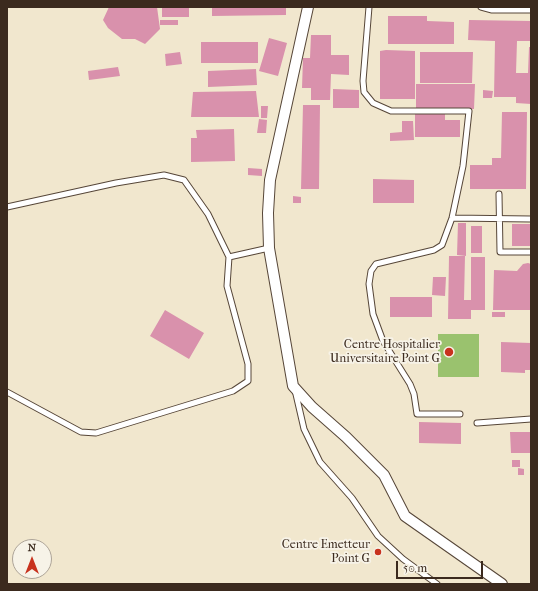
<!DOCTYPE html>
<style>
body{margin:0}
#map{position:relative;width:538px;height:591px;overflow:hidden;background:#f1e7ce;font-family:"IM FELL French Canon",serif}
canvas{display:block}
.frame{position:absolute;inset:0;border:8px solid #3b2a1e;pointer-events:none}
.north{position:absolute;left:12px;top:539px;width:40px;height:40px;box-sizing:border-box;background:#f7f3e8;border:1px solid #aca397;border-radius:50%;rotate:0deg;font-size:11px;font-weight:700;line-height:16px;text-align:center;color:#3b2a1e}
.north::after{content:'';display:block;margin:auto;width:14px;height:18px;background:#c8321e;clip-path:polygon(50% 0,100% 100%,50% 72%,0 100%)}
.scale{position:absolute;left:396px;top:561px;width:87px;height:18px;box-sizing:border-box;border:2px solid #3b2a1e;border-top:0;padding-left:5px;font-size:12px;line-height:14px;white-space:nowrap;color:#3b2a1e;-webkit-text-stroke:3px #f7f3e8;paint-order:stroke}
</style>
<div id="map">
<canvas width="538" height="591"></canvas>
<div class="frame"></div>
<div class="north">N</div>
<div class="scale">50 m</div>
</div>
<script>
const ctx = document.querySelector('canvas').getContext('2d');
ctx.lineJoin = 'round';
function paint(path, color) {
  ctx.fillStyle = color;
  ctx.fill(path, 'evenodd');
}
function poly(rows) {
  const path = new Path2D();
  for (const r of rows) {
    path.moveTo(r[0], r[1]);
    for (let i = 2; i < r.length; i += 2) path.lineTo(r[i], r[i + 1]);
  }
  return path;
}
function strokePath(path, color, width, dash) {
  ctx.strokeStyle = color;
  ctx.lineWidth = width;
  ctx.lineCap = dash ? 'butt' : 'round';
  ctx.setLineDash(dash || []);
  ctx.stroke(path);
}
function label(font, color, halo, rows, align = 'center') {
  ctx.font = font + ' "IM FELL French Canon",serif';
  ctx.lineWidth = 3.5;
  ctx.setLineDash([]);
  ctx.textBaseline = 'middle';
  ctx.strokeStyle = halo;
  ctx.fillStyle = color;
  for (const [text, x, y, turn = 0] of rows) {
    ctx.save();
    ctx.translate(x, y);
    ctx.rotate((+turn || 0) * Math.PI / 180);
    ctx.textAlign = isNaN(turn) ? turn : align;
    if (halo) ctx.strokeText(text, 0, 0);
    ctx.fillText(text, 0, 0);
    ctx.restore();
  }
}
paint(poly([
 [438,334,479,334,479,377,438,377]
]), '#9ac26e');
paint(poly([
 [109,7,157,7,160,29,145,44,135,39,122,39,108,28,103,20],
 [162,7,189,7,189,17,162,17],
 [212,7,286,7,286,15,212,16],
 [388,16,427,16,427,21,454,22,454,44,388,44],
 [160,20,178,20,178,25,160,25],
 [469,20,531,21,531,41,517,41,516,73,528,73,529,47,531,47,531,104,516,103,516,97,494,97,495,41,468,40],
 [311,35,331,35,331,55,349,55,349,75,331,74,330,100,311,100,311,88,302,88,303,58,310,58],
 [269,38,287,43,278,76,259,71],
 [201,42,258,42,258,63,201,63],
 [386,50,415,51,415,99,380,99,380,51],
 [180,52,182,64,166,66,165,54],
 [420,52,473,52,472,83,420,83],
 [118,67,120,76,89,80,88,71],
 [256,69,257,85,208,87,208,71],
 [416,84,475,84,474,109,416,109],
 [333,89,359,90,359,108,333,108],
 [483,90,493,91,492,98,483,98],
 [256,91,259,117,191,117,193,92],
 [303,105,320,105,319,189,301,189],
 [261,106,268,106,267,118,261,118],
 [502,112,527,112,526,189,470,189,470,165,492,165,492,158,501,158],
 [415,114,445,114,445,120,460,120,460,137,415,137],
 [259,119,267,120,266,133,257,133],
 [402,121,413,121,414,140,390,141,390,133,402,132],
 [234,129,235,161,191,162,191,138,197,138,196,130],
 [248,168,262,169,262,176,248,175],
 [373,179,414,180,414,203,373,203],
 [293,196,301,197,301,203,293,203],
 [458,223,466,223,466,256,457,255],
 [512,224,531,224,531,246,512,246],
 [471,226,482,226,482,253,471,253],
 [449,256,465,256,464,300,471,300,471,257,485,257,485,310,471,310,471,319,448,319],
 [528,263,531,264,531,310,493,310,494,270,517,271,523,264],
 [433,277,446,277,445,296,432,295],
 [390,297,432,297,432,317,390,317],
 [165,310,204,333,189,359,150,336],
 [492,312,505,312,505,317,492,317],
 [501,342,531,343,531,370,525,370,525,373,501,372],
 [419,422,461,423,461,444,419,443],
 [510,432,531,432,531,453,511,453],
 [512,460,520,460,520,467,512,467],
 [518,468,524,469,524,475,518,475]
]), '#d991ac');
const lane = poly([
 [369,7,363,81,364,92,373,103,391,111,469,111,463,166,452,218,442,245,434,250,376,264,371,271,369,284,373,314,383,341,410,384,414,394,417,414,460,414],
 [481,7,492,10,531,10],
 [499,194,500,252,531,252],
 [7,207,116,183,164,175,184,180,208,214,229,257,227,286,248,364,248,381,233,391,96,433,81,432,7,392],
 [452,218,531,219],
 [229,257,269,248],
 [295,390,304,429,320,462,352,498,378,536,403,559,437,584],
 [477,423,531,419]
]);
const street = poly([
 [308,7,270,180,268,213,269,248,293,386,312,407,346,437,384,475,405,516,502,584]
]);
strokePath(lane, '#564638', 7);
strokePath(street, '#564638', 12);
strokePath(lane, '#fff', 5);
strokePath(street, '#fff', 10);
for (const [x, y, r, color] of [
 [449,352,5,"#c8321e"],
 [378,552,4,"#c8321e"]
]) {
  const dot = new Path2D();
  dot.arc(x, y, r, 0, 2 * Math.PI);
  ctx.fillStyle = color;
  ctx.fill(dot);
  strokePath(dot, '#f7f3e8', 1.5);
}
label('12px', '#3b2a1e', '#f7f3e8', [
 ["Centre Hospitalier",440,345],
 ["Universitaire Point G",440,359],
 ["Centre Emetteur",370,545],
 ["Point G",370,559]
], 'right');
</script>
